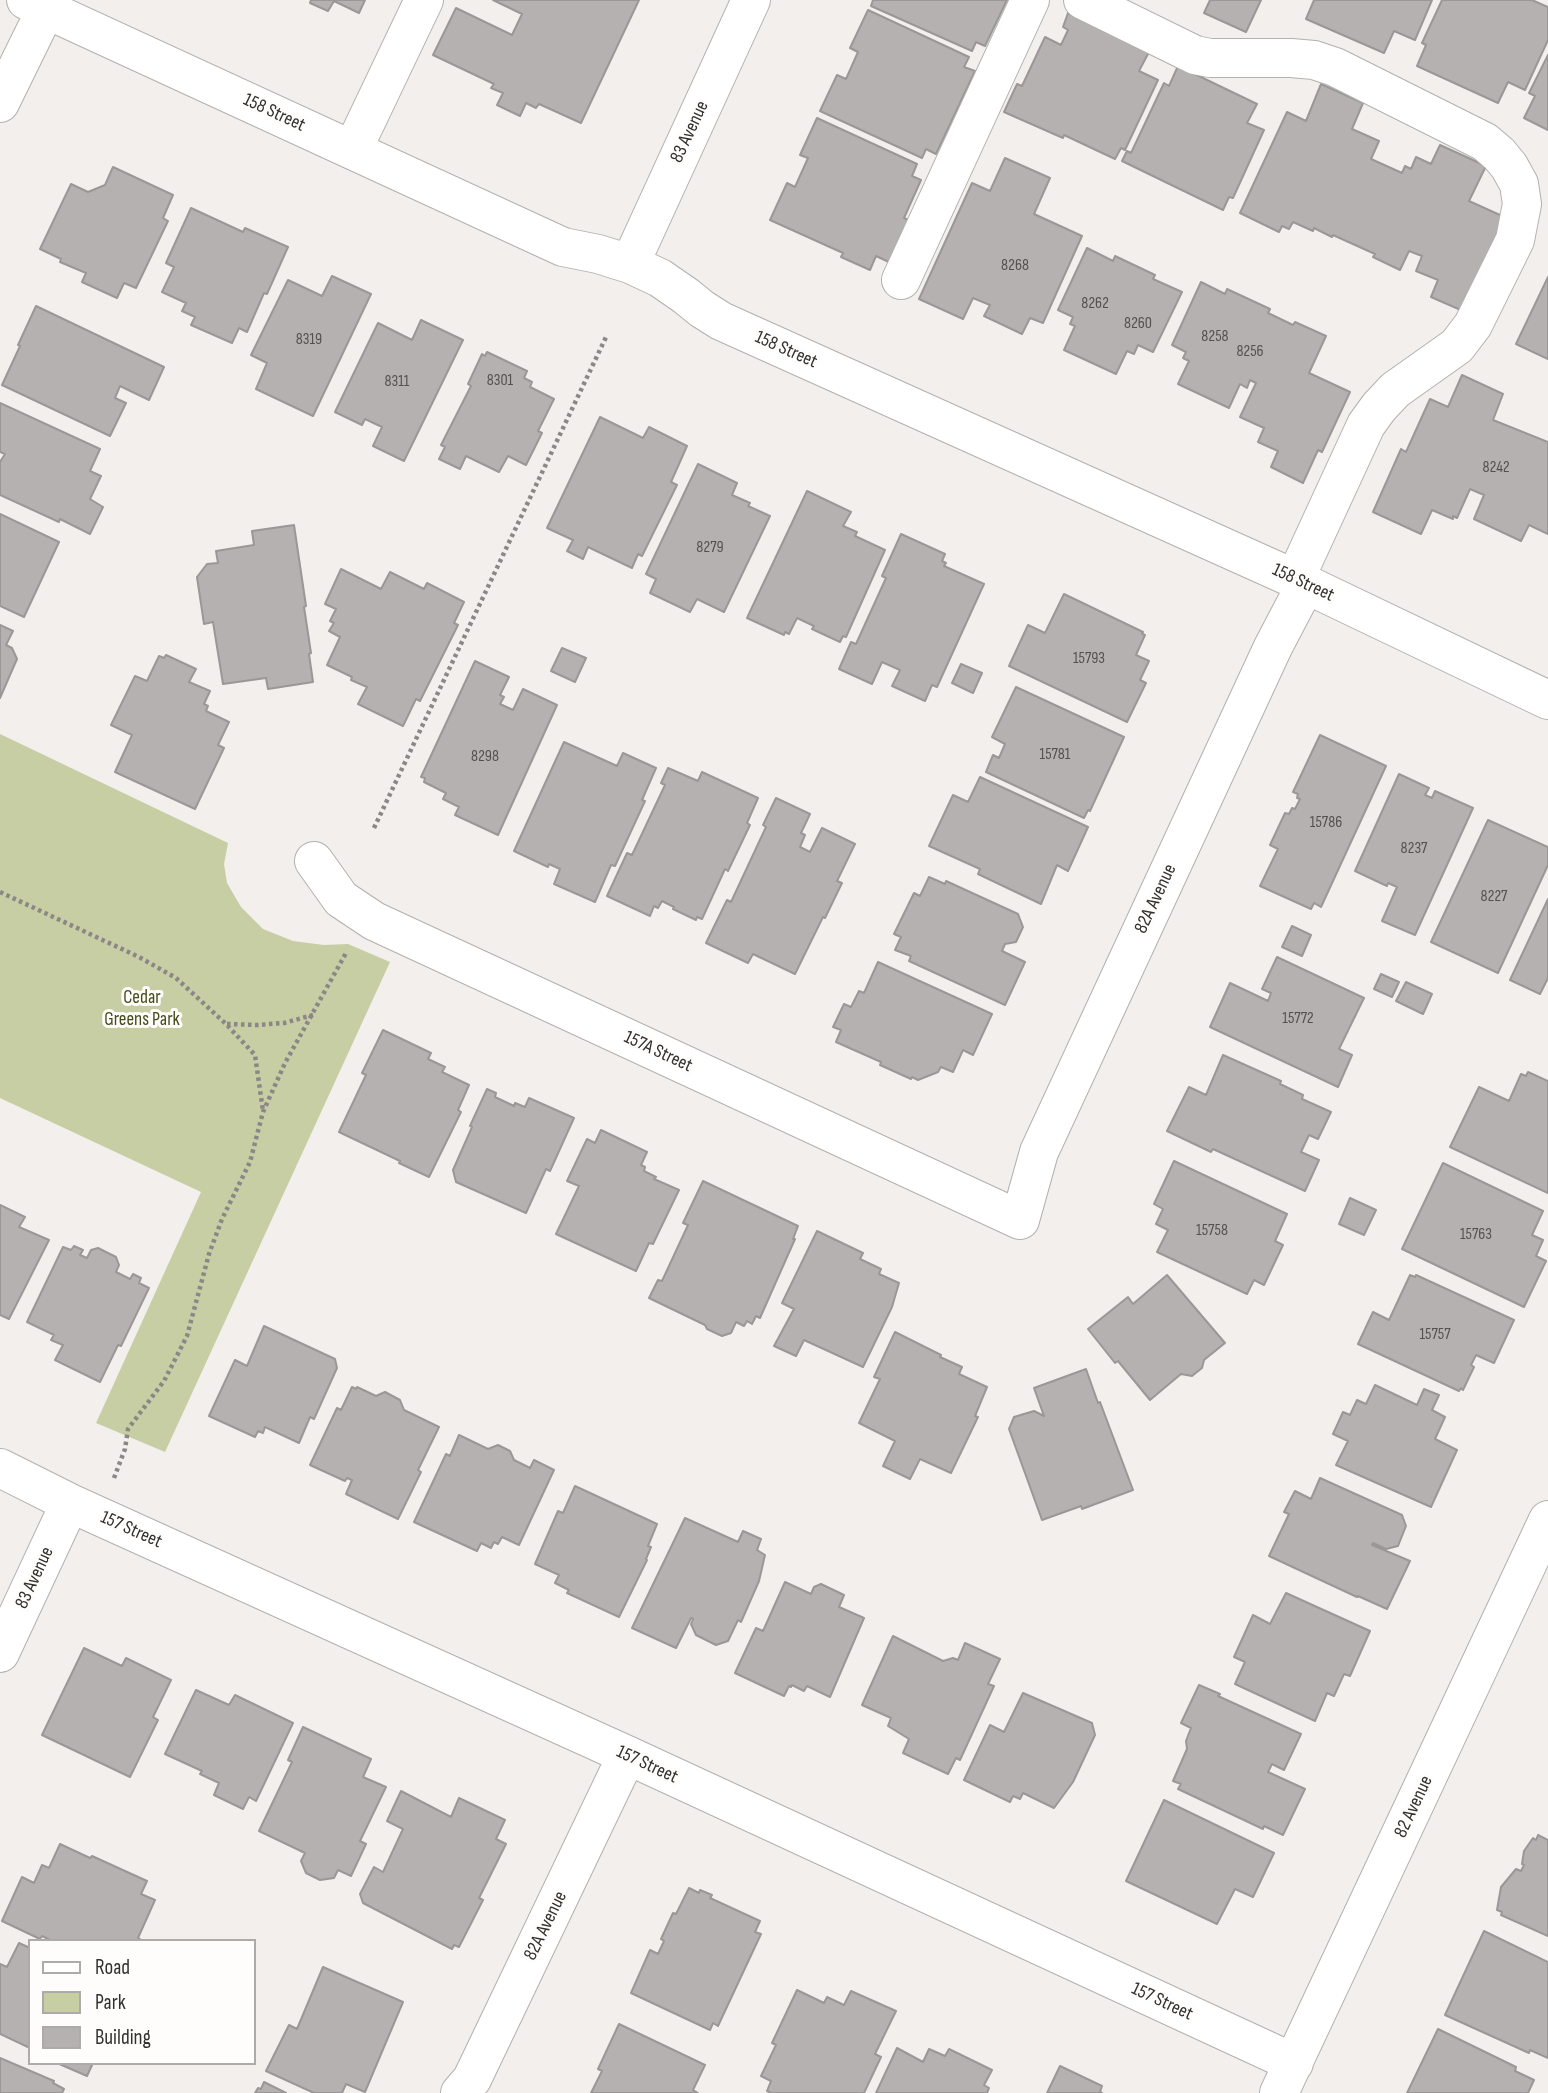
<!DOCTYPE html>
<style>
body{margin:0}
#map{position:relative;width:1548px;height:2093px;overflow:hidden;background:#f3efed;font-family:"Sofia Sans Condensed",sans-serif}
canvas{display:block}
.legend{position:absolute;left:28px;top:1939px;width:228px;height:126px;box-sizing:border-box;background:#fffdfb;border:2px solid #adabaa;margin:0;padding:9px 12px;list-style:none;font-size:21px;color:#323130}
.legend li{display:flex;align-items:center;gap:14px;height:35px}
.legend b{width:35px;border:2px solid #adabaa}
</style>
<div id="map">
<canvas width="1548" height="2093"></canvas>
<ul class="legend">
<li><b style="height:9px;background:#fff"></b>Road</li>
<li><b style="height:19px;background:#c7cea3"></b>Park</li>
<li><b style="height:19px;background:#b5b1b1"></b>Building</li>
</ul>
</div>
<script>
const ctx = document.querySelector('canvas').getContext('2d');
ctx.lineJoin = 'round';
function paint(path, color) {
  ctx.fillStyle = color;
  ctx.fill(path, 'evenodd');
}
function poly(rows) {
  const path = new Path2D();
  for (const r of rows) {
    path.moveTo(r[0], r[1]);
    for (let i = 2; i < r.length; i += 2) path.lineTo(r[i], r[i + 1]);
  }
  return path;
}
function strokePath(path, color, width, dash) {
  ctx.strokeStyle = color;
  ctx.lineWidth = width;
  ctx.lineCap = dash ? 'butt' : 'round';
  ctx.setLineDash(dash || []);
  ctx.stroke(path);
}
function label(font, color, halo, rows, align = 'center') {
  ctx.font = font + ' "Sofia Sans Condensed",sans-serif';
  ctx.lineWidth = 6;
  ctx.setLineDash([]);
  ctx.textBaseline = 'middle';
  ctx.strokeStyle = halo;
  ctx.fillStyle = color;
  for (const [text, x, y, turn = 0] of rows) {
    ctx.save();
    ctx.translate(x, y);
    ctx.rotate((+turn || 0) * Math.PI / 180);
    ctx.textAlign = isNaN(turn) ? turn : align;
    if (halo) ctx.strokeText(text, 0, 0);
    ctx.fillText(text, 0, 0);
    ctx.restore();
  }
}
paint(poly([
 [0,734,228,843,224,864,227,883,241,907,263,929,293,941,324,945,348,944,390,962,165,1452,96,1423,201,1192,0,1098]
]), '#c7cea3');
const building = poly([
 [311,0,365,0,359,13,334,1,328,11,310,3,311,0],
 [493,0,639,0,581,123,539,104,536,108,526,103,520,116,497,105,503,93,491,88,494,84,433,55,456,8,512,35,522,14,493,0],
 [873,0,1007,0,985,46,976,42,972,51,871,6,873,0],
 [1210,0,1261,0,1246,32,1204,13,1210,0],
 [1314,0,1432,0,1415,40,1394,31,1384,53,1306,19,1314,0],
 [1442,0,1532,0,1548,7,1548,40,1525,90,1508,82,1498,103,1417,66,1426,45,1422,43,1442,0],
 [868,10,969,57,964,67,975,71,936,154,926,149,922,158,820,111,837,75,846,79,858,52,850,48,868,10],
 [1068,13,1117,33,1149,52,1139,71,1158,80,1125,150,1121,148,1115,159,1064,135,1063,138,1004,112,1017,84,1022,86,1045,37,1061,45,1068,30,1063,27,1068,13],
 [1548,55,1548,130,1524,118,1535,96,1529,93,1548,55],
 [1178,66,1257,104,1247,123,1264,130,1233,198,1229,197,1223,210,1122,161,1127,151,1131,153,1164,83,1169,86,1178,66],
 [1321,84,1363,103,1352,129,1379,141,1371,159,1402,173,1405,166,1411,169,1416,157,1431,164,1440,145,1486,166,1469,201,1511,220,1463,311,1431,297,1438,280,1416,271,1422,256,1409,251,1400,270,1373,257,1375,254,1333,235,1332,237,1314,228,1313,231,1293,222,1289,229,1282,226,1279,232,1240,213,1287,112,1306,121,1321,84],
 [817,118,917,164,912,176,921,180,904,218,911,221,891,263,876,256,870,270,841,257,843,253,770,220,787,183,795,187,808,158,800,155,817,118],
 [1005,158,1050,178,1034,214,1082,236,1043,323,1030,318,1022,334,984,316,990,305,973,298,963,319,919,299,972,183,990,191,1005,158],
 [113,167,173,195,163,218,168,221,136,288,124,283,117,298,82,282,86,273,60,262,61,259,40,249,71,184,88,192,105,185,113,167],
 [191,208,243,232,245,228,288,247,267,294,264,293,247,332,239,328,232,343,191,325,195,317,182,311,186,303,162,292,174,267,166,263,191,208],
 [1087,248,1113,261,1115,256,1155,275,1153,279,1182,292,1153,352,1138,345,1134,354,1127,351,1116,374,1064,350,1075,326,1070,324,1073,317,1058,310,1087,248],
 [332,276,371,294,313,416,256,389,267,363,251,355,288,280,322,296,332,276],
 [1548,277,1548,359,1516,344,1548,277],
 [1201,282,1225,294,1227,289,1270,309,1268,313,1293,325,1295,322,1326,336,1309,373,1350,392,1322,452,1318,450,1303,483,1271,467,1278,451,1258,442,1264,428,1240,417,1256,383,1250,380,1247,388,1240,384,1229,408,1178,384,1189,361,1183,358,1186,352,1172,345,1201,282],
 [36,306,164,367,149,400,120,386,115,398,126,403,110,436,2,385,20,346,18,345,36,306],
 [421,320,463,340,404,461,373,446,382,427,365,419,362,425,335,412,378,323,412,340,421,320],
 [487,352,527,371,524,378,532,382,530,387,554,399,538,431,542,433,526,465,508,456,499,472,466,456,460,469,439,459,445,447,441,445,471,386,468,384,482,354,485,356,487,352],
 [1462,375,1503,394,1493,420,1548,442,1548,534,1529,525,1521,541,1474,519,1484,495,1470,489,1457,518,1453,516,1453,519,1432,510,1421,534,1373,512,1401,449,1406,452,1430,399,1448,407,1462,375],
 [0,403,100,449,90,471,101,476,90,499,103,507,90,534,60,519,59,522,0,495,0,462,5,454,0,452,0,403],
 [600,417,643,438,649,427,687,446,671,482,677,485,642,556,638,554,632,568,588,547,583,559,567,551,573,540,547,528,600,417],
 [698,464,737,483,732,495,750,503,748,506,770,516,724,612,697,599,690,612,650,593,656,579,646,574,698,464],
 [807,491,851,512,843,526,857,532,855,536,885,550,846,637,843,636,840,642,812,629,814,626,797,618,789,634,785,632,784,635,747,618,807,491],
 [0,514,59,542,24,617,0,606,0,514],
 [294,525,306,606,304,607,311,653,309,654,313,682,268,689,266,678,223,684,213,622,204,624,197,577,207,564,218,563,216,551,254,545,252,531,294,525],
 [901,534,945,554,942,561,946,563,944,566,984,584,937,687,932,685,925,701,892,686,900,670,882,662,872,684,839,669,851,642,856,644,886,578,882,576,901,534],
 [341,569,381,589,390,572,424,589,427,583,464,602,454,623,458,625,420,701,416,699,403,726,358,704,367,687,351,680,352,677,327,665,340,637,329,631,334,623,330,621,336,609,325,604,341,569],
 [1064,594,1143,632,1142,634,1145,635,1136,655,1149,661,1140,680,1146,683,1127,722,1009,666,1028,625,1045,633,1064,594],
 [0,625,13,631,6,645,12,648,17,659,0,698,0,625],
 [562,648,586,658,575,682,551,671,562,648],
 [166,655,196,669,189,682,210,691,204,704,208,706,206,711,229,722,218,745,224,748,195,809,115,772,132,735,111,725,135,676,147,681,159,656,164,658,166,655],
 [475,661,509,677,500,695,504,697,500,704,513,710,523,689,557,705,498,835,455,815,459,807,443,799,446,793,424,782,425,778,421,777,475,661],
 [961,664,982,673,973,693,952,683,961,664],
 [1016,687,1124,737,1090,811,1088,810,1084,818,986,772,993,755,999,758,1005,744,992,737,1016,687],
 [1320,735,1386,766,1321,907,1314,903,1311,909,1260,886,1278,849,1270,845,1285,813,1289,814,1292,808,1295,809,1300,799,1297,798,1298,794,1293,792,1320,735],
 [564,742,617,766,623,753,656,768,642,800,645,801,615,866,611,865,595,902,554,884,560,869,549,864,548,867,514,851,564,742],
 [668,768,698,781,702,772,758,798,747,823,750,825,728,871,725,869,702,919,697,917,696,920,673,909,674,907,662,901,658,908,654,906,650,916,607,896,627,853,632,855,665,785,661,783,668,768],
 [1399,774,1429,788,1425,795,1432,798,1435,791,1473,808,1415,935,1382,921,1397,887,1388,883,1387,886,1355,871,1399,774],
 [980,777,1088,827,1068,871,1057,865,1041,904,978,874,980,869,929,846,953,795,968,802,980,777],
 [776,798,810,814,801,833,805,835,800,847,810,852,822,828,855,844,837,881,842,883,825,918,823,917,795,974,753,954,748,963,706,943,727,900,731,902,766,827,763,825,776,798],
 [1488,820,1548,847,1548,865,1498,973,1431,942,1488,820],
 [929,877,945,884,946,881,1018,914,1023,927,1016,942,1005,944,1002,951,1025,962,1005,1005,909,961,911,956,895,950,901,937,894,934,914,893,920,896,929,877],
 [1548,899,1548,978,1540,994,1510,980,1548,899],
 [1292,926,1311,935,1302,956,1282,947,1292,926],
 [1277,957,1364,998,1339,1049,1352,1055,1338,1087,1210,1027,1230,983,1268,1001,1271,993,1262,989,1277,957],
 [878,962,992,1014,973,1055,963,1050,953,1072,941,1067,938,1072,918,1080,912,1077,911,1079,880,1065,881,1062,836,1042,841,1030,833,1027,844,1004,851,1007,859,991,864,993,878,962],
 [1381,974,1399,982,1392,997,1374,989,1381,974],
 [1406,982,1432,994,1423,1014,1396,1001,1406,982],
 [383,1030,431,1053,428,1059,445,1067,442,1072,469,1085,458,1110,461,1112,429,1177,399,1163,400,1161,339,1132,366,1075,362,1073,383,1030],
 [1223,1055,1281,1081,1280,1084,1303,1095,1302,1099,1331,1112,1318,1139,1309,1135,1301,1152,1319,1160,1305,1191,1213,1149,1211,1152,1167,1131,1189,1087,1206,1095,1223,1055],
 [1528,1072,1548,1081,1548,1193,1450,1147,1479,1087,1509,1101,1521,1074,1526,1076,1528,1072],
 [487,1089,496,1093,495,1097,514,1106,515,1103,525,1107,529,1098,574,1118,550,1171,546,1169,526,1213,456,1182,453,1170,472,1127,470,1126,487,1089],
 [601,1130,647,1152,641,1165,645,1167,644,1171,656,1177,654,1179,679,1190,653,1244,649,1243,636,1271,556,1234,579,1186,567,1181,587,1139,595,1143,601,1130],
 [1174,1161,1287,1214,1275,1241,1283,1245,1264,1285,1254,1280,1247,1294,1157,1252,1168,1230,1156,1224,1163,1209,1154,1204,1174,1161],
 [1443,1163,1543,1211,1532,1235,1543,1240,1536,1256,1546,1261,1524,1307,1402,1249,1443,1163],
 [703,1181,798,1226,793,1239,795,1239,760,1318,756,1316,752,1324,747,1321,744,1326,736,1322,731,1333,722,1336,707,1329,705,1325,649,1298,658,1280,662,1281,688,1225,683,1223,703,1181],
 [1350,1198,1376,1210,1364,1235,1339,1224,1350,1198],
 [0,1205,25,1217,19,1227,49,1240,9,1319,0,1315,0,1205],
 [817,1231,863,1253,860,1259,881,1269,879,1274,899,1283,892,1307,863,1367,804,1340,796,1356,774,1346,794,1309,782,1303,817,1231],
 [74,1246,83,1250,80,1255,87,1258,91,1250,98,1248,116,1257,119,1265,116,1272,130,1279,133,1274,141,1278,139,1283,149,1288,121,1346,118,1345,100,1382,55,1360,63,1345,51,1340,54,1335,27,1322,63,1247,71,1250,74,1246],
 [1167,1275,1225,1343,1204,1360,1202,1368,1192,1376,1181,1374,1150,1400,1118,1361,1115,1363,1088,1329,1128,1297,1133,1304,1167,1275],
 [1410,1275,1415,1277,1416,1275,1514,1320,1494,1363,1476,1355,1471,1365,1474,1367,1463,1390,1461,1388,1459,1391,1358,1344,1373,1312,1389,1320,1410,1275],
 [264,1326,335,1359,337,1368,314,1419,310,1417,299,1443,265,1427,263,1433,258,1431,255,1437,209,1416,235,1360,247,1366,264,1326],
 [895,1332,941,1355,940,1357,962,1367,959,1374,987,1387,975,1416,978,1417,951,1473,920,1459,910,1479,883,1466,895,1441,859,1423,880,1379,874,1377,895,1332],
 [1086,1369,1098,1403,1100,1402,1133,1490,1082,1509,1081,1506,1042,1520,1009,1429,1014,1417,1034,1411,1044,1416,1034,1388,1086,1369],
 [1375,1385,1417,1405,1424,1389,1439,1395,1432,1410,1445,1417,1435,1439,1457,1450,1431,1507,1336,1465,1348,1441,1333,1434,1343,1412,1350,1415,1357,1400,1366,1404,1375,1385],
 [352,1387,356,1389,357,1387,376,1396,385,1392,400,1400,404,1410,439,1427,418,1470,421,1472,398,1519,346,1494,352,1480,347,1478,345,1481,310,1465,337,1408,341,1410,352,1387],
 [459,1435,488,1449,498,1445,510,1451,514,1460,530,1468,534,1460,554,1470,519,1545,502,1537,498,1544,494,1542,491,1548,481,1543,477,1551,414,1522,446,1454,450,1456,459,1435],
 [1320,1478,1402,1515,1406,1526,1398,1546,1386,1549,1373,1543,1372,1545,1410,1561,1387,1609,1358,1596,1357,1597,1269,1556,1289,1514,1284,1512,1295,1491,1311,1499,1320,1478],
 [575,1486,657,1524,648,1546,651,1547,646,1559,647,1560,619,1617,567,1593,569,1590,555,1583,559,1575,535,1564,558,1511,563,1513,575,1486],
 [685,1518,738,1542,743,1531,761,1539,757,1550,765,1555,759,1581,741,1622,738,1620,728,1641,716,1645,696,1635,691,1624,693,1619,691,1618,676,1648,632,1628,685,1518],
 [785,1582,811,1594,814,1587,821,1584,844,1595,839,1607,864,1618,830,1697,807,1686,804,1691,792,1685,791,1687,789,1686,784,1696,735,1673,756,1628,763,1631,785,1582],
 [1286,1593,1370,1631,1350,1676,1344,1674,1334,1696,1327,1693,1315,1721,1235,1684,1245,1662,1234,1657,1253,1615,1270,1624,1286,1593],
 [893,1636,943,1661,953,1658,958,1660,965,1643,1000,1659,988,1684,994,1686,960,1760,956,1758,948,1774,903,1753,909,1739,888,1726,891,1718,862,1705,893,1636],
 [84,1648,122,1666,126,1658,171,1680,153,1717,158,1720,130,1777,42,1735,84,1648],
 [1199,1685,1220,1694,1218,1696,1301,1734,1284,1770,1272,1764,1268,1772,1305,1789,1283,1835,1264,1826,1263,1829,1178,1789,1181,1784,1173,1781,1187,1749,1186,1741,1191,1728,1181,1723,1199,1685],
 [196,1690,229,1705,235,1695,293,1723,256,1801,249,1797,243,1809,214,1795,219,1783,200,1774,202,1771,165,1754,196,1690],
 [1023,1693,1092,1723,1095,1735,1073,1782,1054,1808,1023,1793,1020,1799,1013,1796,1010,1802,964,1780,990,1725,1004,1732,1023,1693],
 [303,1727,371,1759,363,1777,386,1787,360,1841,366,1844,351,1876,338,1870,334,1878,320,1880,306,1873,301,1861,305,1853,259,1831,292,1762,288,1760,303,1727],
 [401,1791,451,1817,459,1798,505,1820,496,1839,506,1844,479,1898,483,1900,459,1947,454,1945,452,1949,363,1903,360,1894,374,1867,383,1872,403,1829,387,1821,401,1791],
 [1164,1800,1274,1853,1253,1897,1235,1889,1217,1924,1126,1881,1164,1800],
 [1538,1835,1548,1840,1548,1936,1501,1915,1502,1912,1497,1910,1501,1887,1516,1869,1521,1871,1524,1865,1522,1864,1524,1851,1533,1838,1536,1840,1538,1835],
 [60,1844,90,1858,92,1856,147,1881,141,1894,155,1900,138,1938,143,1941,52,1941,42,1936,40,1939,2,1921,22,1877,34,1883,42,1865,49,1868,60,1844],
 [689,1888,699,1893,700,1890,712,1895,710,1898,760,1921,755,1932,761,1934,718,2026,713,2023,710,2030,631,1993,650,1950,658,1954,664,1941,661,1939,673,1913,676,1914,689,1888],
 [1484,1931,1548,1962,1548,2058,1530,2050,1529,2053,1445,2015,1484,1931],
 [19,1943,30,1948,30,2048,0,2034,0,1964,7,1967,19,1943],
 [323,1967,403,2002,365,2092,346,2084,342,2093,314,2093,266,2071,289,2025,297,2029,323,1967],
 [797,1990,824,2003,827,1997,844,2005,851,1991,896,2011,875,2054,881,2057,864,2093,771,2093,767,2091,771,2081,761,2076,776,2045,772,2043,797,1990],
 [619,2024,705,2065,693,2090,698,2093,591,2093,602,2071,598,2069,619,2024],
 [1438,2029,1516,2067,1515,2071,1534,2080,1528,2093,1407,2093,1438,2029],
 [897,2048,923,2062,929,2049,945,2056,949,2049,992,2070,984,2085,989,2088,987,2093,876,2093,897,2048],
 [0,2058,54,2081,53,2083,64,2089,62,2093,0,2093,0,2058],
 [57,2063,93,2063,87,2076,57,2063],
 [1060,2066,1102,2086,1100,2092,1102,2093,1047,2093,1060,2066],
 [264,2082,286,2093,255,2093,258,2088,261,2089,264,2082]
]);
paint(building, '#b5b1b1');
strokePath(building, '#9b9797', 2);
const minor = poly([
 [26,0,563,247,598,254,630,264,660,278,686,296,702,309,721,321,1295,579,1548,700],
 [1083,0,1195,55,1210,58,1291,58,1314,60,1335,67,1485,142,1499,154,1509,166,1519,184,1522,204,1515,240,1473,325,1457,346,1395,390,1379,407,1366,425,1295,579],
 [0,103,46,9],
 [353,149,424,0],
 [630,264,751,0],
 [901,280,1030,0],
 [314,861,341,899,374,921,1020,1220,1039,1152,1273,647,1306,584],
 [0,1468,70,1503,627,1755,1294,2063],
 [0,1653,70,1503],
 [460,2093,472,2079,627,1755],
 [1279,2093,1548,1520]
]);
strokePath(minor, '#b3b0ae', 40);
strokePath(poly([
 [374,828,607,335],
 [0,892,139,957,176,978,226,1024,255,1055,263,1111],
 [227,1024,257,1025,284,1023,313,1015],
 [114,1478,125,1449,128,1429,164,1381,187,1336,209,1254,222,1219,250,1162,263,1112,285,1063,346,953]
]), '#8a8786', 4.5, [3.5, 3.5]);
strokePath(minor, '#fff', 38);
label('16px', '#535150', null, [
 ["8268",1015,266],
 ["8262",1095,304],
 ["8260",1138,324],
 ["8258",1215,337],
 ["8319",309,340],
 ["8256",1250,352],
 ["8301",500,381],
 ["8311",397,382],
 ["8242",1496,468],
 ["8279",710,548],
 ["15793",1089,659],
 ["15781",1055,755],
 ["8298",485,757],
 ["15786",1326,823],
 ["8237",1414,849],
 ["8227",1494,897],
 ["15772",1298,1019],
 ["15758",1212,1231],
 ["15763",1476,1235],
 ["15757",1435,1335]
]);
label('19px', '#323130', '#fffdfb', [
 ["158 Street",274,113,25],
 ["83 Avenue",690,132,-65],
 ["158 Street",786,350,24],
 ["158 Street",1303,583,25],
 ["82A Avenue",1156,899,-65],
 ["157A Street",658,1052,25],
 ["157 Street",131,1530,24],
 ["83 Avenue",35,1578,-65],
 ["157 Street",647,1765,25],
 ["82 Avenue",1414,1807,-65],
 ["82A Avenue",546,1926,-64],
 ["157 Street",1162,2002,25]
]);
label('19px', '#454b19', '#fffdfb', [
 ["Cedar",142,998],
 ["Greens Park",142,1020]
]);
</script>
